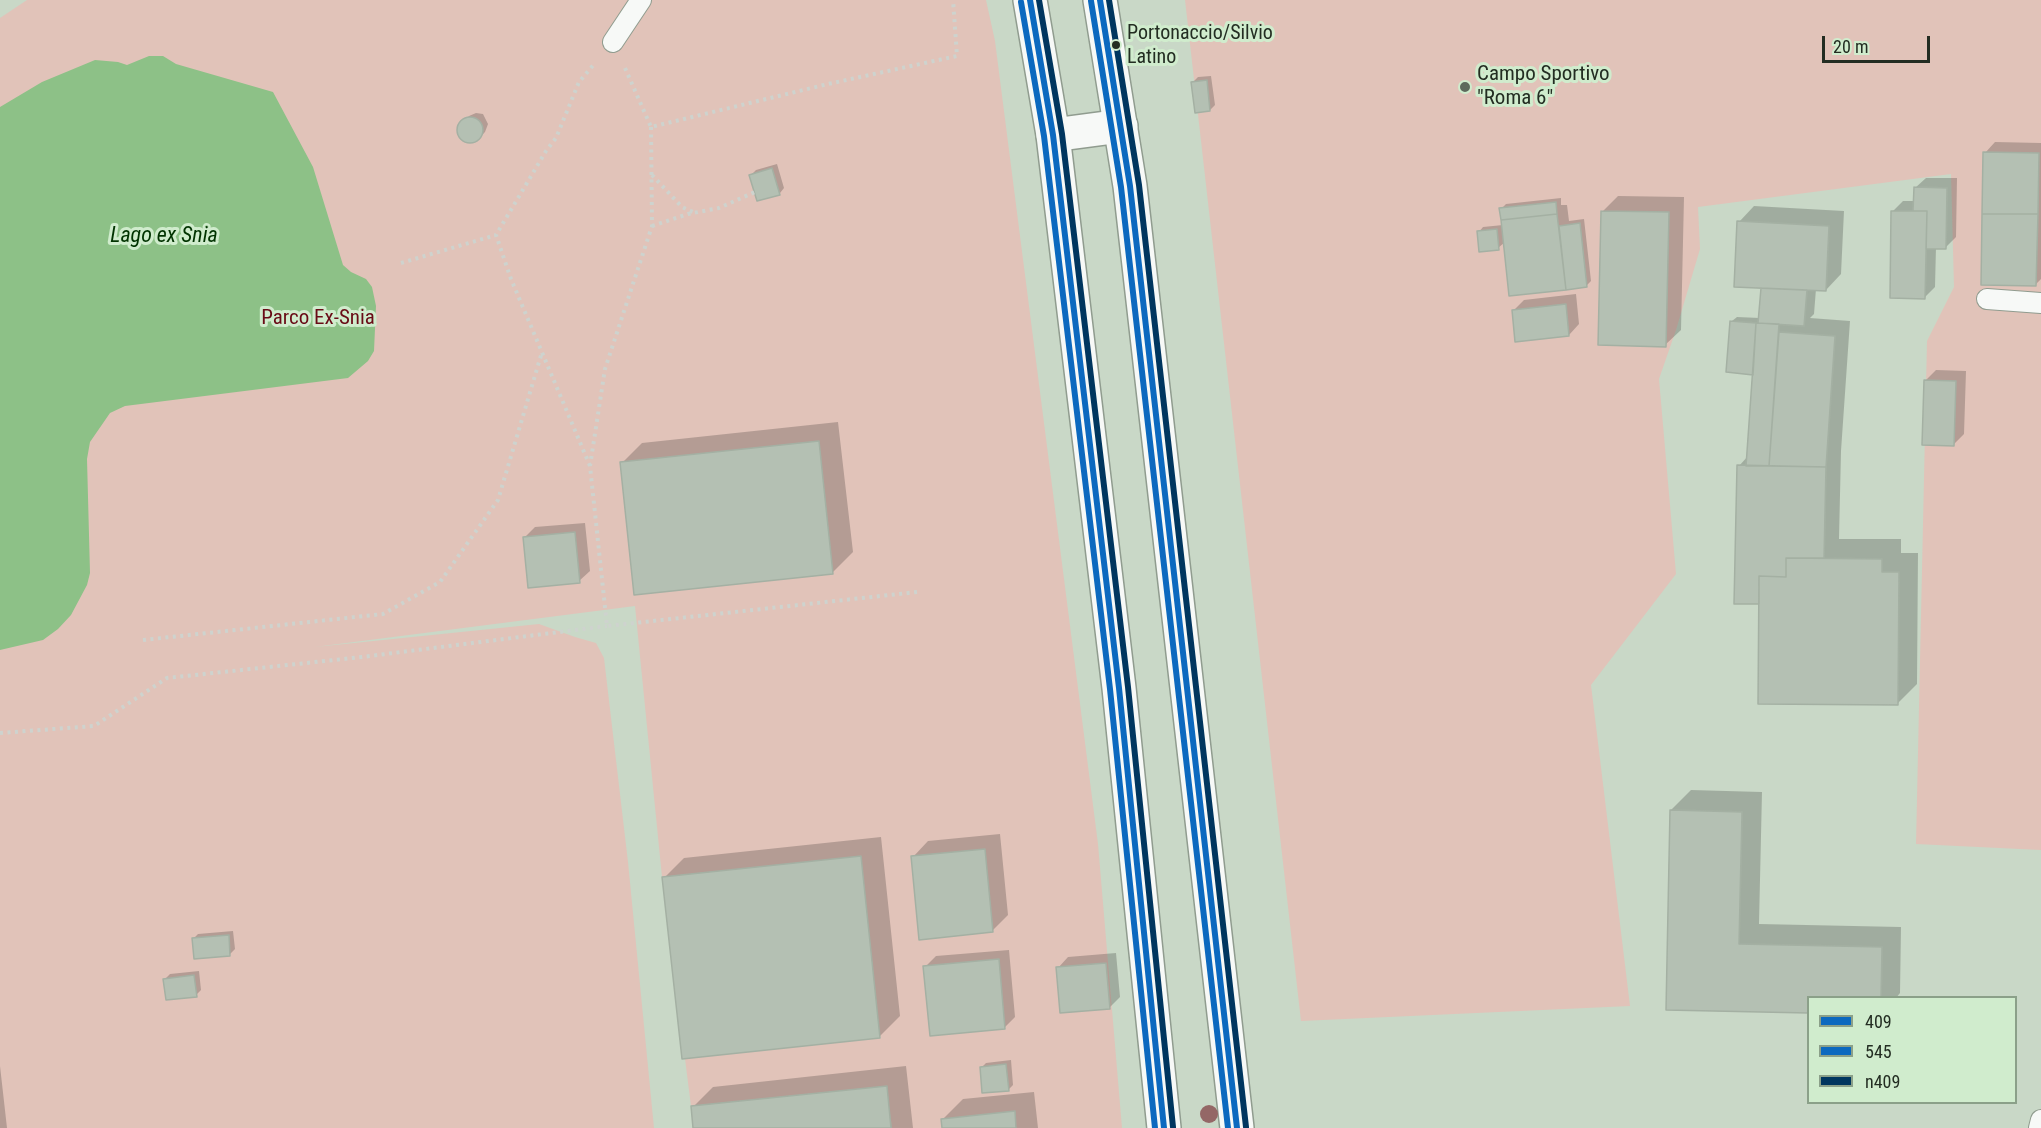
<!DOCTYPE html>
<style>
body{margin:0}
#map{position:relative;width:2041px;height:1128px;overflow:hidden;background:#c9d8c7;font-family:"Roboto Condensed",sans-serif}
canvas{display:block}
.legend{position:absolute;left:1807px;top:996px;width:210px;height:108px;box-sizing:border-box;background:#d0eccd;border:2px solid #8ba089;margin:0;padding:8px 10px;list-style:none;font-size:18px;color:#232d22}
.legend li{display:flex;align-items:center;gap:12px;height:30px}
.legend b{width:30px;border:2px solid #8ba089}
.scale{position:absolute;left:1822px;top:36px;width:108px;height:27px;box-sizing:border-box;border:3px solid #232d22;border-top:0;padding-left:8px;font-size:18px;line-height:21px;white-space:nowrap;color:#232d22;-webkit-text-stroke:4px #d0eccd;paint-order:stroke}
</style>
<div id="map">
<canvas width="2041" height="1128"></canvas>
<ul class="legend">
<li><b style="height:8px;background:#0c69bf"></b>409</li>
<li><b style="height:8px;background:#0c69bf"></b>545</li>
<li><b style="height:8px;background:#00365f"></b>n409</li>
</ul>
<div class="scale">20 m</div>
</div>
<script>
const ctx = document.querySelector('canvas').getContext('2d');
ctx.lineJoin = 'round';
function paint(path, color) {
  ctx.fillStyle = color;
  ctx.fill(path, 'evenodd');
}
function poly(rows) {
  const path = new Path2D();
  for (const r of rows) {
    if (r.length === 3) {
      path.moveTo(r[0] + r[2], r[1]);
      path.arc(r[0], r[1], r[2], 0, 2 * Math.PI);
      continue;
    }
    path.moveTo(r[0], r[1]);
    for (let i = 2; i < r.length; i += 2) path.lineTo(r[i], r[i + 1]);
  }
  return path;
}
function strokePath(path, color, width, dash) {
  ctx.strokeStyle = color;
  ctx.lineWidth = width;
  ctx.lineCap = dash ? 'butt' : 'round';
  ctx.setLineDash(dash || []);
  ctx.stroke(path);
}
function label(font, color, halo, rows, align = 'center') {
  ctx.font = font + ' "Roboto Condensed",sans-serif';
  ctx.lineWidth = 6;
  ctx.setLineDash([]);
  ctx.textBaseline = 'middle';
  ctx.strokeStyle = halo;
  ctx.fillStyle = color;
  for (const [text, x, y, turn = 0] of rows) {
    ctx.save();
    ctx.translate(x, y);
    ctx.rotate((+turn || 0) * Math.PI / 180);
    ctx.textAlign = isNaN(turn) ? turn : align;
    if (halo) ctx.strokeText(text, 0, 0);
    ctx.fillText(text, 0, 0);
    ctx.restore();
  }
}
paint(poly([
 [27,0,986,0,995,41,1098,844,1122,1128,892,1128,886,1086,691,1106,662,877,635,606,315,647,539,624,575,637,596,643,604,658,628,862,654,1128,0,1128,0,18],
 [1185,0,2041,0,2041,850,1916,844,1927,341,1954,287,1951,174,1698,207,1700,249,1676,330,1659,379,1676,574,1591,685,1630,1006,1301,1021]
]), '#e1c3b9');
paint(poly([
 [149,56,163,56,176,64,273,92,313,167,343,265,351,272,366,279,372,287,376,306,374,351,368,361,348,378,125,406,110,413,90,442,87,459,90,573,87,585,71,615,58,629,43,640,0,650,0,107,42,82,95,60,118,62,127,65]
]), '#8dc187');
paint(poly([
 [1211,76,1215,105,1210,110,1193,82,1198,77],
 [476,113,483,114,488,124,485,132,480,137,469,141,460,135,459,128,469,116],
 [1995,142,2041,143,2041,279,2036,284,1985,153],
 [777,164,784,188,780,193,758,199,751,175,756,170],
 [1926,178,1957,178,1956,237,1945,248,1936,247,1935,287,1925,297,1893,211,1903,201,1915,201,1915,188],
 [1618,196,1684,197,1681,330,1665,345,1603,211],
 [1561,198,1561,205,1567,205,1569,221,1584,219,1591,281,1586,286,1510,294,1505,242,1498,248,1479,232,1483,227,1503,225,1501,209,1506,204],
 [1754,206,1844,211,1841,274,1826,290,1816,289,1814,314,1810,318,1850,321,1841,451,1839,539,1901,539,1901,553,1918,553,1917,684,1897,704,1760,603,1739,466,1748,456,1754,373,1732,321,1737,317,1760,318,1763,289,1739,222],
 [1576,294,1579,324,1569,335,1513,311,1524,300],
 [1936,370,1966,371,1964,434,1954,444,1926,380],
 [838,422,853,552,833,572,622,463,642,443],
 [585,523,590,571,579,581,524,538,535,527],
 [1691,790,1762,792,1759,924,1901,927,1900,993,1896,998,1808,998,1808,1012,1667,1008,1671,810],
 [1000,834,1008,915,992,931,913,857,928,841],
 [881,837,900,1016,880,1036,664,878,684,858],
 [233,931,235,949,230,954,193,939,198,934],
 [1009,950,1015,1017,1004,1028,925,967,936,956],
 [1116,953,1120,997,1110,1007,1058,968,1068,957],
 [199,971,201,990,196,995,165,979,170,974],
 [1011,1060,1013,1085,1008,1090,981,1068,986,1063],
 [0,1066,7,1128,0,1128],
 [906,1066,913,1128,695,1128,693,1107,713,1087],
 [1034,1092,1038,1128,944,1128,943,1119,963,1099]
]), '#0003');
const building = poly([
 [1207,80,1210,111,1195,113,1191,82,1207,80],
 [470,130,13],
 [1983,152,2039,153,2038,214,1982,214,1983,152],
 [772,168,780,195,757,201,749,175,772,168],
 [1914,187,1947,188,1946,249,1926,249,1927,211,1913,211,1914,187],
 [1556,202,1557,214,1501,220,1499,208,1556,202],
 [1601,211,1669,212,1666,347,1598,345,1601,211],
 [1891,211,1927,211,1925,299,1890,298,1891,211],
 [1557,214,1566,290,1509,296,1501,220,1557,214],
 [1982,214,2038,214,2036,286,1981,285,1982,214],
 [1737,221,1829,226,1826,291,1734,287,1737,221],
 [1580,223,1587,287,1566,290,1559,226,1580,223],
 [1497,229,1499,250,1479,252,1477,231,1497,229],
 [1761,288,1807,290,1804,326,1758,323,1761,288],
 [1566,304,1569,336,1515,342,1512,310,1566,304],
 [1730,321,1756,323,1753,375,1726,372,1730,321],
 [1756,323,1779,324,1769,466,1746,466,1756,323],
 [1779,332,1835,336,1826,467,1769,466,1779,332],
 [1924,380,1956,381,1954,446,1922,445,1924,380],
 [819,441,833,574,634,595,620,462,819,441],
 [1737,465,1826,467,1824,558,1786,558,1786,577,1759,576,1759,604,1734,604,1737,465],
 [575,532,580,583,528,588,523,537,575,532],
 [1786,558,1882,559,1882,572,1899,572,1898,705,1758,704,1759,576,1786,577,1786,558],
 [1670,810,1742,812,1739,944,1882,947,1881,998,1808,998,1808,1013,1666,1010,1670,810],
 [985,849,993,932,919,940,911,856,985,849],
 [861,856,880,1038,682,1059,662,877,861,856],
 [229,935,230,956,194,959,192,938,229,935],
 [999,959,1005,1029,930,1036,923,966,999,959],
 [1106,963,1110,1009,1060,1013,1056,967,1106,963],
 [194,975,197,997,166,1000,163,979,194,975],
 [1006,1064,1009,1091,982,1093,980,1067,1006,1064],
 [887,1086,891,1128,693,1128,691,1106,887,1086],
 [1015,1111,1016,1128,942,1128,941,1119,1015,1111]
]);
paint(building, '#b4c0b3');
strokePath(building, '#a4b0a3', 1.5);
const service = poly([
 [613,42,641,0],
 [1987,299,2041,303],
 [2039,1128,2041,1120]
]);
const tertiary = poly([
 [1053,135,1121,126]
]);
const secondary = poly([
 [1030,0,1053,135,1119,688,1164,1128],
 [1100,0,1130,186,1237,1128]
]);
strokePath(service, '#909c8f', 22);
strokePath(tertiary, '#909c8f', 36);
strokePath(secondary, '#909c8f', 36);
strokePath(poly([
 [625,68,651,127,828,84,957,56,953,0],
 [651,127,652,226,605,369,590,466,607,626,917,592],
 [652,175,682,207,695,213],
 [652,226,688,214,719,208,755,192],
 [401,263,496,235],
 [590,466,511,279,496,235,546,151,556,138,579,82,595,63],
 [143,640,383,614,440,582,498,500,542,352],
 [0,733,94,726,167,678,362,657,607,626]
]), '#ced3ce', 4, [3, 4.5]);
strokePath(service, '#f7f9f7', 20);
strokePath(tertiary, '#f7f9f7', 33);
strokePath(secondary, '#f7f9f7', 33);
strokePath(poly([
 [1030,0,1053,135,1119,688,1164,1128],
 [1100,0,1130,186,1237,1128]
]), '#0c69bf', 6);
strokePath(poly([
 [1091,1,1121,187,1228,1128],
 [1021,2,1044,136,1110,689,1155,1128]
]), '#0c69bf', 6);
strokePath(poly([
 [1039,0,1062,134,1128,687,1173,1127],
 [1109,0,1139,185,1246,1127]
]), '#00365f', 6);
ctx.fillStyle = '#946766';
for (const [x, y] of [
 [1209,1114]
]) {
  ctx.beginPath();
  ctx.arc(x, y, 9, 0, 2 * Math.PI);
  ctx.fill();
}
for (const [x, y, r, color] of [
 [1116,45,5,"#232d22"],
 [1465,87,6,"#5d695c"]
]) {
  const dot = new Path2D();
  dot.arc(x, y, r, 0, 2 * Math.PI);
  ctx.fillStyle = color;
  ctx.fill(dot);
  strokePath(dot, '#d0eccd', 2);
}
label('20px', '#232d22', '#d0eccd', [
 ["Portonaccio/Silvio",1127,34],
 ["Latino",1127,58]
], 'left');
label('21px', '#232d22', '#d0eccd', [
 ["Campo Sportivo",1477,75],
 ["\"Roma 6\"",1477,99]
], 'left');
label('21px', '#690b16', '#d0eccd', [
 ["Parco Ex-Snia",318,319]
]);
label('italic 22px', '#013300', '#d0eccd', [
 ["Lago ex Snia",164,236]
]);
</script>
